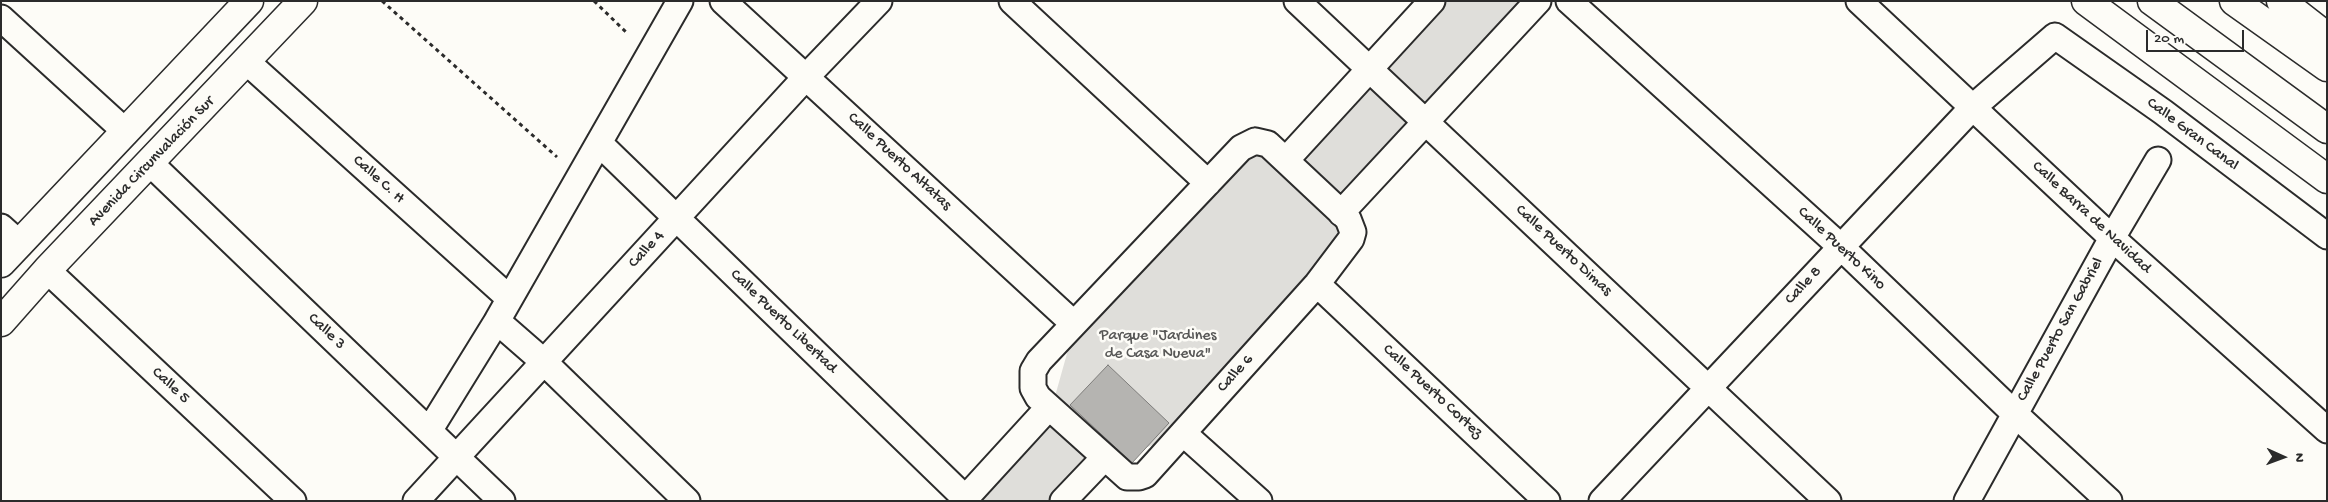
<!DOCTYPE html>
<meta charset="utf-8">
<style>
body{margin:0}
#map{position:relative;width:2328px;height:502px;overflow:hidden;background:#fdfcf7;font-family:"Gochi Hand",sans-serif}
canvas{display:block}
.frame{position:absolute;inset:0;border:2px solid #2b2b2b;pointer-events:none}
.north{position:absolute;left:2258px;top:432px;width:50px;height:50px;-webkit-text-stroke:4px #fdfcf7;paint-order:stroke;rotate:92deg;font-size:14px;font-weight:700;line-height:20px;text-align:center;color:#2b2b2b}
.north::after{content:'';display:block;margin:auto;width:18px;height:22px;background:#2b2b2b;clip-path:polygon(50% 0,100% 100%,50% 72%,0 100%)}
.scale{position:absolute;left:2146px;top:30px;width:98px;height:22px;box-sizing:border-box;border:2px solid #2b2b2b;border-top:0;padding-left:6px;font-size:15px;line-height:18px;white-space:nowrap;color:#2b2b2b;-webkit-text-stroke:4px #fdfcf7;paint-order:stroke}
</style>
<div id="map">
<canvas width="2328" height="502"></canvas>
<div class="frame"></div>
<div class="north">N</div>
<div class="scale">20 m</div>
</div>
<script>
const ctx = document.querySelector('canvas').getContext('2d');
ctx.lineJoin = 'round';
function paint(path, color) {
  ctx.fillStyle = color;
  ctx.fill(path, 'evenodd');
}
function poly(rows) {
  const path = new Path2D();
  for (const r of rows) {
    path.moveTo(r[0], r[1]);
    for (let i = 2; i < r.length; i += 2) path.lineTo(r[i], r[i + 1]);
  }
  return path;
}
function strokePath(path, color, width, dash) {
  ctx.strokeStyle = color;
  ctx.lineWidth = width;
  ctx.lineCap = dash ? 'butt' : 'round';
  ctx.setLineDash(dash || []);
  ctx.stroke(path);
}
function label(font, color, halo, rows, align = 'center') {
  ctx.font = font + ' "Gochi Hand",sans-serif';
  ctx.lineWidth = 5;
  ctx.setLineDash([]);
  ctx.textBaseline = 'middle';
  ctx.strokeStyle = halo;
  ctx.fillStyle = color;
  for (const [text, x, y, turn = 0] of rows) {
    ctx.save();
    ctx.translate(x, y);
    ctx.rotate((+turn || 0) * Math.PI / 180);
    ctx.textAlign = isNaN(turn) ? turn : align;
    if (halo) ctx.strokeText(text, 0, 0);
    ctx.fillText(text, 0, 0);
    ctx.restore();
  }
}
paint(poly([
 [1434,1,1535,1,1340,213,1358,231,1179,435,1108,462,1073,501,974,501,1052,407,1075,325,1257,126,1287,157]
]), '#dfdeda');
const water = poly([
 [1108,365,1169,423,1132,463,1070,405,1108,365]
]);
paint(water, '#b5b4b1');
strokePath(water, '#7e7d7b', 1);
const street = poly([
 [723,1,1074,324],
 [1012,1,1208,183],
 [1297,1,1828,501],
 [1569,1,1841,247,2015,414,2109,501],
 [1859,1,2112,238,2327,430],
 [1,18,126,132],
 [247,62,509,298],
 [1255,141,1268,144,1348,219,1353,232,1351,239,1317,284,1145,475,1139,477,1127,477,1038,397,1033,388,1033,371,1039,361,1241,148,1255,141],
 [599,143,968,501],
 [1286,160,1432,1],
 [151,164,502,501],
 [1341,213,1538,1],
 [1,227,20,244],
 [47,270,293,501],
 [1317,284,1547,501],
 [497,321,544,362,687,501],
 [429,431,497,321,680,1],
 [1183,433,1259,501],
 [416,501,806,77,879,1],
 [963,501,1049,407],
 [1063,501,1104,458],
 [1602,501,1972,108,2055,36,2163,112,2327,236],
 [1967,501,2112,238,2158,160]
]);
const secondary = poly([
 [1,263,249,1],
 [1,322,47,270,303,1]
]);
const highway = poly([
 [2086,1,2327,179],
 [2152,1,2327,129],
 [2234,1,2327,67],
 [2281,1,2327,37]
]);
strokePath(street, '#2b2b2b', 29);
strokePath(secondary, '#2b2b2b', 31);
strokePath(highway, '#2b2b2b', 31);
strokePath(poly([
 [382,1,557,157],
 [594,1,627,33]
]), '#2b2b2b', 3, [4, 4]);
strokePath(street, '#fdfcf7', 25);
strokePath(secondary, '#fdfcf7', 28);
strokePath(highway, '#fdfcf7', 28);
label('16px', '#2b2b2b', '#fdfcf7', [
 ["Calle Gran Canal",2192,135,37],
 ["Avenida Circunvalación Sur",152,162,-46],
 ["Calle Puerto Altatas",899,162,43],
 ["Calle C. H",378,180,42],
 ["Calle Barra de Navidad",2091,218,43],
 ["Calle Puerto Kino",1841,249,43],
 ["Calle 4",647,250,-47],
 ["Calle Puerto Dimas",1563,251,43],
 ["Calle 8",1804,286,-47],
 ["Calle Puerto Libertad",783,322,44],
 ["Calle Puerto San Gabriel",2061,330,-61],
 ["Calle 3",326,332,44],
 ["Calle 6",1236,374,-48],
 ["Calle 5",170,386,43],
 ["Calle Puerto Cortez",1432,392,43]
]);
label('16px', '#585857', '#fdfcf7', [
 ["Parque \"Jardines",1158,337],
 ["de Casa Nueva\"",1158,355]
]);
</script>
